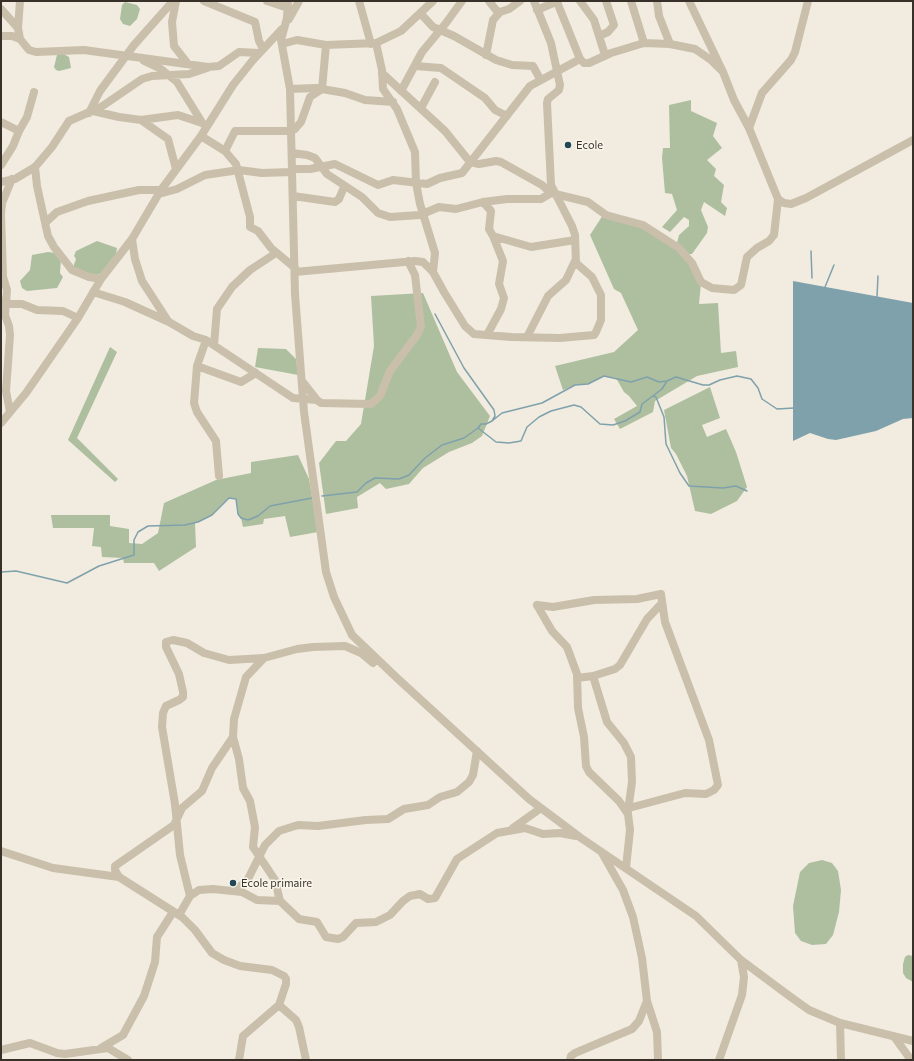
<!DOCTYPE html>
<style>
body{margin:0}
#map{position:relative;width:914px;height:1061px;overflow:hidden;background:#f1ecdf;font-family:Commissioner,sans-serif}
canvas{display:block}
.frame{position:absolute;inset:0;border:2px solid #37312a;pointer-events:none}
</style>
<div id="map">
<canvas width="914" height="1061"></canvas>
<div class="frame"></div>
</div>
<script>
const ctx = document.querySelector('canvas').getContext('2d');
ctx.lineJoin = 'round';
function paint(path, color) {
  ctx.fillStyle = color;
  ctx.fill(path, 'evenodd');
}
function poly(rows) {
  const path = new Path2D();
  for (const r of rows) {
    path.moveTo(r[0], r[1]);
    for (let i = 2; i < r.length; i += 2) path.lineTo(r[i], r[i + 1]);
  }
  return path;
}
function strokePath(path, color, width, dash) {
  ctx.strokeStyle = color;
  ctx.lineWidth = width;
  ctx.lineCap = dash ? 'butt' : 'round';
  ctx.setLineDash(dash || []);
  ctx.stroke(path);
}
function label(font, color, halo, rows, align = 'center') {
  ctx.font = font + ' Commissioner,sans-serif';
  ctx.lineWidth = 3;
  ctx.setLineDash([]);
  ctx.textBaseline = 'middle';
  ctx.strokeStyle = halo;
  ctx.fillStyle = color;
  for (const [text, x, y, turn = 0] of rows) {
    ctx.save();
    ctx.translate(x, y);
    ctx.rotate((+turn || 0) * Math.PI / 180);
    ctx.textAlign = isNaN(turn) ? turn : align;
    if (halo) ctx.strokeText(text, 0, 0);
    ctx.fillText(text, 0, 0);
    ctx.restore();
  }
}
paint(poly([
 [125,2,137,5,140,9,137,19,130,26,123,24,120,19,122,5],
 [58,51,69,57,71,68,59,71,56,70,54,67],
 [691,100,691,111,717,123,713,136,722,148,707,160,716,169,714,176,724,185,721,202,727,208,725,216,704,202,701,210,708,227,707,233,692,254,683,254,701,283,699,304,718,303,721,353,736,351,738,367,697,376,655,401,653,412,620,429,614,419,637,406,629,396,624,392,616,378,604,376,588,384,575,385,563,390,555,366,614,352,638,330,621,293,614,289,590,235,603,215,632,223,676,247,679,235,689,226,689,220,684,217,670,232,662,227,677,210,672,194,665,193,662,158,663,148,670,148,669,105],
 [97,241,117,248,116,254,100,274,96,275,72,270,76,259,74,256,76,251],
 [48,252,55,253,61,258,60,273,63,277,57,288,27,291,22,288,20,281,30,270,32,255],
 [423,293,457,372,490,416,482,436,472,443,449,452,423,468,409,484,386,489,380,483,357,497,358,508,326,514,319,463,336,441,346,441,361,424,374,346,371,296],
 [110,347,117,352,77,438,118,479,115,482,68,440],
 [258,348,286,349,296,359,298,375,255,367],
 [710,387,720,418,702,425,707,437,726,429,736,452,747,487,737,501,711,514,695,511,687,476,676,454,671,448,664,410],
 [298,455,309,479,318,532,290,537,285,516,264,519,263,524,243,527,241,518,238,514,236,499,229,498,212,515,195,523,196,547,159,571,154,563,124,563,123,558,102,557,101,547,92,546,94,528,53,528,51,515,110,515,110,526,129,529,129,543,142,544,158,533,164,503,216,480,251,473,251,462],
 [822,860,832,863,838,871,841,890,839,912,833,935,826,944,812,945,801,941,795,933,793,906,800,872,809,863],
 [908,955,913,956,913,982,906,978,903,973,903,964,905,957]
]), '#aebf9f');
paint(poly([
 [793,281,913,303,913,418,903,419,876,431,836,440,828,439,810,433,793,441]
]), '#7fa1ac');
strokePath(poly([
 [811,251,812,278],
 [825,287,834,265],
 [877,297,878,276],
 [435,314,464,368,494,410,495,416,492,421,486,424,481,424,478,428],
 [653,396,656,397,664,417,666,444,680,473,689,486,723,488,736,486,747,491],
 [492,421,502,413,542,403,575,385,588,384,604,376,631,382,647,377,659,382,667,381],
 [322,496,357,492,366,483,375,478,399,479,409,475,425,458,442,445,464,438,478,428,496,442,509,443,521,441,527,427,539,417,551,411,574,405,581,407,600,424,613,425,625,421,640,412,642,404,662,389,667,381,676,377,703,385,709,385,720,380,737,376,751,379,758,388,762,399,777,409,794,408],
 [1,572,16,571,67,583,99,566,134,555,134,540,138,532,148,526,185,525,198,522,212,515,229,498,236,499,238,514,241,518,248,520,258,516,270,506,312,498]
]), '#7fa1ac', 1.5);
strokePath(poly([
 [176,1,172,22,174,46,188,64],
 [204,1,255,22,259,41,263,49],
 [267,1,288,8],
 [288,1,287,18,281,40,290,89,295,294,304,412,326,572,334,597,352,635,397,678,529,799,581,838,696,916,741,960,788,995,809,1010,840,1023,913,1041],
 [359,1,371,44],
 [489,1,496,10,500,12,509,9,520,1],
 [580,1,594,20,605,55],
 [631,1,644,43],
 [657,1,659,16,670,44],
 [689,1,723,72,734,100,749,128,778,199,784,203,791,204,806,198,913,140],
 [557,2,580,59],
 [1,9,18,28,20,39],
 [537,10,558,1],
 [421,14,433,27,454,36,496,60,512,65,533,66,540,79],
 [289,19,299,1],
 [18,28,20,1],
 [1,36,12,36,20,39,29,50,36,52,84,50,208,67,219,66,239,52,259,53],
 [599,36,608,32,614,25,606,1],
 [376,43,382,70,383,89,397,109,415,152,416,183,420,204,435,253,433,272,444,292,465,326,474,334,511,337,560,338,594,335,596,332,601,320,601,295,592,277,576,263,575,235,572,226,551,185,547,103,548,99,559,90,560,85,551,43,534,1],
 [282,44,297,40,326,45,376,43,401,31,433,1],
 [486,55,493,20,500,12],
 [144,61,161,69,177,82,203,124],
 [415,66,441,68,485,98,495,110,507,116],
 [382,73,445,131,470,162,479,164,496,161,501,162,542,185,551,193,588,202,606,215,643,225,679,248,692,263,701,282,712,288,734,290,741,285,747,257,757,248,769,241,774,235,778,199],
 [290,89,316,88,345,93,365,100,393,102],
 [401,91,422,52,446,23,462,1],
 [421,108,435,82],
 [93,111,119,117,141,120,178,115,202,123],
 [89,113,100,91,134,45,173,1],
 [141,120,168,139,176,169],
 [1,122,19,131,27,117,34,92],
 [749,128,762,93,791,60,795,52,808,1],
 [201,136,225,151,236,164,250,217,250,227,258,231,271,248,295,268],
 [225,151,235,131,291,131,295,129,301,122,310,97,322,89,326,45],
 [292,153,307,155,315,158,327,174,362,197,378,213,390,217,420,215,439,207,456,209,483,202,507,199,541,199,551,193],
 [1,165,13,146,19,131],
 [35,167,37,186,48,236,54,247,72,270,89,277,101,279],
 [292,169,310,169,335,164,378,185,393,180,427,184,440,178,462,173,530,86,580,59,584,63,589,63,611,53,644,43,670,44,695,49,711,60,723,72],
 [1,182,15,179,35,167,52,147,69,121,101,107,142,79,152,76,189,74,207,68],
 [159,194,177,189,205,175,239,170,262,173,292,172],
 [293,196,335,202,339,199,344,187],
 [483,202,491,211,489,229,493,236,531,247,575,240],
 [46,222,57,212,88,201,139,190,161,190],
 [132,239,135,259,142,281,168,321],
 [295,272,415,261,423,262,433,272],
 [93,292,125,302,169,322,193,336,206,340,293,398,317,400,321,403,371,404,380,396,390,371,417,335,421,327,415,275,408,261],
 [2,301,6,304,22,304,37,310,63,311,78,318],
 [487,335,501,309,504,298,499,284,503,261,493,236],
 [527,337,548,296,566,280,575,261],
 [206,340,197,366,194,403,197,412,216,441,219,476],
 [214,345,217,309,232,287,250,270,276,253],
 [197,366,241,382,256,373],
 [302,381,317,400],
 [10,412,6,391,10,335,9,326,5,315,7,290,3,277,1,214,2,203,12,179],
 [1,423,26,393,78,318,101,279,132,239,161,190,201,136,233,85,253,60,282,29],
 [537,605,553,607,594,600,637,599,661,594,665,622,709,740,718,785,714,790,706,794,685,793,629,808],
 [537,605,552,631,567,647,577,674,578,708,584,737,586,766,589,772,619,801,628,814,630,830,626,868],
 [577,678,593,676],
 [628,811,632,782,631,757,624,743,607,722,593,676,615,669,620,665,647,619,662,603],
 [513,828,541,808],
 [1,851,53,868,119,877,182,917,195,930,212,953,224,960,240,966,272,970,284,976,286,979,286,984,279,1005,243,1036,239,1060],
 [602,853,623,890,633,917,642,958,647,1001,657,1032,658,1060],
 [119,877,115,870,115,866,174,825,182,808,202,791,212,768,233,737],
 [234,891,247,881,265,845,279,831,298,825,318,826,366,820,388,819,404,809,428,805,440,797,457,792,469,782,473,775,477,751],
 [190,896,180,855,175,804,162,727,163,713,166,706,179,700,183,697,183,692,179,674,166,647,166,642,173,640,187,643,204,653,229,660,264,658],
 [280,901,275,880,253,847,255,827,250,801,243,788,239,759,233,737,234,719,246,677,264,658,297,649,313,647,345,646,361,653,373,663],
 [179,915,190,896,199,890,213,889,242,892,257,900,280,901,299,919,317,922,326,937,338,939,343,937,356,923,376,922,390,915,403,901,410,896,420,894,428,899,435,898,457,859,497,833,525,828,543,834,560,833,576,836],
 [279,1005,296,1020,299,1027,306,1060],
 [840,1023,841,1060],
 [895,1038,911,1060],
 [101,1048,123,1035,144,996,155,962,157,937,173,912],
 [1,1050,30,1043,57,1053,65,1054,108,1048,128,1060],
 [570,1060,571,1056,575,1053,632,1029,639,1021,647,1001],
 [719,1060,742,995,744,977,741,960]
]), '#c9bfab', 8);
for (const [x, y, r, color] of [
 [568,145,4,"#224756"],
 [233,883,4,"#224756"]
]) {
  const dot = new Path2D();
  dot.arc(x, y, r, 0, 2 * Math.PI);
  ctx.fillStyle = color;
  ctx.fill(dot);
  strokePath(dot, '#f9f5eb', 1.5);
}
label('11px', '#37312a', '#f9f5eb', [
 ["Ecole",576,145],
 ["Ecole primaire",241,883]
], 'left');
</script>
